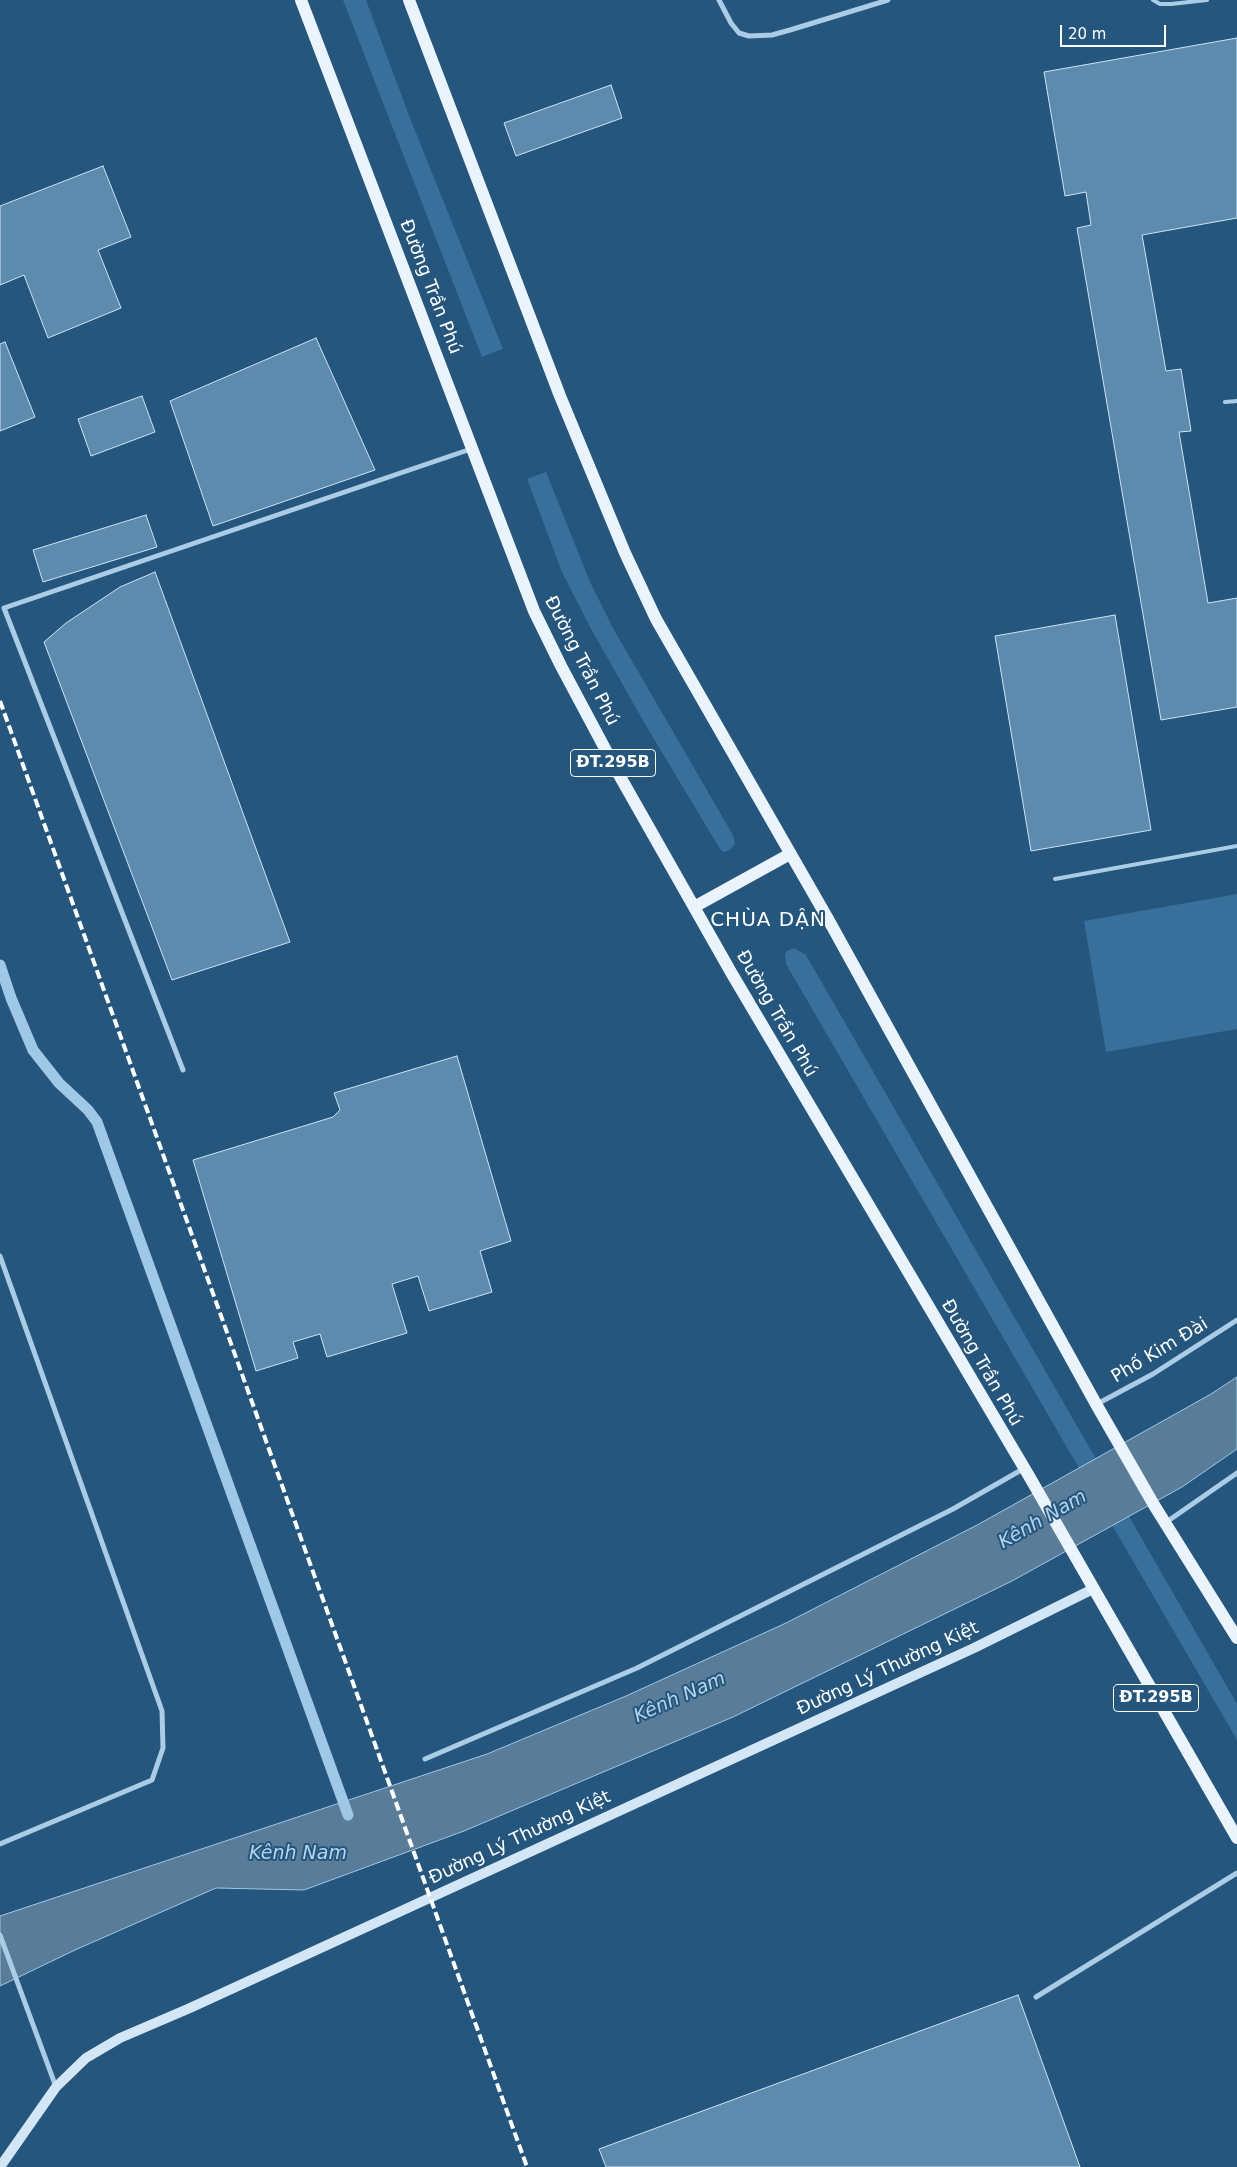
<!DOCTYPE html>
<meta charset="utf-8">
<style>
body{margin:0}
#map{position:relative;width:1237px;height:2167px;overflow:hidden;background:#25567d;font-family:"DejaVu Sans",sans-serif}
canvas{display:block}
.scale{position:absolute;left:1060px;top:25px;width:106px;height:22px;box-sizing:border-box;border:2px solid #fff;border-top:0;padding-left:6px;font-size:15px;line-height:18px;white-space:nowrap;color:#fff;-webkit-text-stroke:4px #25567d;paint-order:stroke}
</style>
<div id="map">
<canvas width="1237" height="2167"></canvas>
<div class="scale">20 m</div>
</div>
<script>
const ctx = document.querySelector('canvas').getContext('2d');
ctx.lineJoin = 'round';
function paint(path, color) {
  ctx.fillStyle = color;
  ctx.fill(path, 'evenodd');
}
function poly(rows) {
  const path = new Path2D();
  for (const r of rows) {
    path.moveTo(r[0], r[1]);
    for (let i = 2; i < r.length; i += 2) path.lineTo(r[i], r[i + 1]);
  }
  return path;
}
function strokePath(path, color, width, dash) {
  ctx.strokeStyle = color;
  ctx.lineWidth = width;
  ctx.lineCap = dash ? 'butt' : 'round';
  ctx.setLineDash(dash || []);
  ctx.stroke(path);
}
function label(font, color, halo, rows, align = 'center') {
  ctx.font = font + ' "DejaVu Sans",sans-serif';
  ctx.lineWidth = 4;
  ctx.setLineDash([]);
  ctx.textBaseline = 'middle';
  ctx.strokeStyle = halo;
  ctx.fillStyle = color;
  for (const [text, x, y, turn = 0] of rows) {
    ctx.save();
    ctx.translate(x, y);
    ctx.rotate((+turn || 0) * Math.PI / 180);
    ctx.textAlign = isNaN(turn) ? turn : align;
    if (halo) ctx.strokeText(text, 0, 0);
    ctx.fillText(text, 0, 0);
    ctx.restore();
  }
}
paint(poly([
 [343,0,366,0,410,118,503,349,482,357],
 [546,472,590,582,614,630,733,835,735,844,730,850,724,852,720,849,645,724,590,627,562,572,527,479],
 [1237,894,1237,1029,1106,1052,1084,921],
 [794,948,806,955,1237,1704,1237,1740,786,964,785,954,787,951]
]), '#38709b');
const water = poly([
 [1237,1377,1237,1449,1182,1487,1012,1581,733,1717,464,1831,304,1890,216,1888,75,1950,0,1986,0,1916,487,1754,626,1696,786,1623,979,1524,1211,1394,1237,1377]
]);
paint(water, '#597d98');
strokePath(water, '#9ec8e6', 1);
strokePath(poly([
 [0,965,11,998,33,1050,59,1083,88,1110,97,1122,348,1815]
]), '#9ec8e6', 11);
const building = poly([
 [1237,38,1237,218,1142,235,1166,371,1181,369,1191,431,1179,432,1208,603,1237,598,1237,707,1161,720,1077,228,1091,225,1086,192,1065,196,1044,72,1237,38],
 [611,85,622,118,516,156,504,123,611,85],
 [103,166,131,237,98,250,121,308,48,338,24,275,0,285,0,206,103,166],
 [316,338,375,470,213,526,170,401,316,338],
 [5,342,35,417,0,431,0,344,5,342],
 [142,396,155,432,91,456,78,419,142,396],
 [146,515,157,547,43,582,33,550,146,515],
 [155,572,290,942,172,980,44,642,66,623,120,587,155,572],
 [1115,615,1151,830,1031,851,995,636,1115,615],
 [457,1056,511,1241,480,1251,492,1292,429,1311,418,1276,392,1284,407,1333,327,1357,320,1334,293,1342,298,1358,256,1371,193,1160,333,1117,340,1110,334,1093,457,1056],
 [1018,1995,1080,2167,606,2167,599,2149,1018,1995]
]);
paint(building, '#5d8bae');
strokePath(building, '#cde3f4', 1);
strokePath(poly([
 [1153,0,1160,4,1171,4,1207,0],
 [1225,402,1237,401],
 [1055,879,1237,846]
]), '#aacce5', 4);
strokePath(poly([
 [719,0,731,23,739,33,749,36,772,35,790,30,888,0],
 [183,1070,4,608,471,449],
 [0,1256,162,1711,163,1748,152,1780,0,1844],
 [1097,1404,1153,1374,1237,1320],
 [1165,1523,1237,1473],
 [425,1759,637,1668,953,1509,1023,1469],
 [0,1935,56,2087],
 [1036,1997,1237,1873]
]), '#aacce5', 5);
strokePath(poly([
 [0,2167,56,2087,86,2058,120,2038,190,2008,974,1648,1093,1589]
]), '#d3e6f5', 10);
strokePath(poly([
 [301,0,534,611,561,666,618,773,732,974,1029,1476,1237,1838],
 [409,0,560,396,625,553,656,619,828,919,1096,1404,1154,1505,1237,1638],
 [694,907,790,854]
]), '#ebf4fd', 12);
strokePath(poly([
 [0,701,527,2167]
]), '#fff', 4, [9, 4]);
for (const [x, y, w] of [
 [613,763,85],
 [1156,1698,85]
]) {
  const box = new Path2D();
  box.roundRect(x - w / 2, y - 13.5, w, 27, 4);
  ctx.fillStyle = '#25567d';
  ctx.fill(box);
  strokePath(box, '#fff', 1);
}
label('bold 16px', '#fff', null, [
 ["ĐT.295B",613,763],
 ["ĐT.295B",1156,1698]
]);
label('18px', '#fff', '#25567d', [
 ["Đường Trần Phú",430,287,69],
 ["Đường Trần Phú",581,661,63],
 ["Đường Trần Phú",776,1014,60],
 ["Phố Kim Đài",1160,1351,-31],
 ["Đường Trần Phú",981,1363,60],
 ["Đường Lý Thường Kiệt",888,1669,-25],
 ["Đường Lý Thường Kiệt",520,1838,-25]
]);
label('italic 19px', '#b5d5ed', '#25567d', [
 ["Kênh Nam",1043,1520,-30],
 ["Kênh Nam",680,1698,-24],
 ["Kênh Nam",298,1854]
]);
ctx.letterSpacing = '1px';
label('20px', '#fff', '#25567d', [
 ["CHÙA DẬN",768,921]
]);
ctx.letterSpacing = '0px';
</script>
